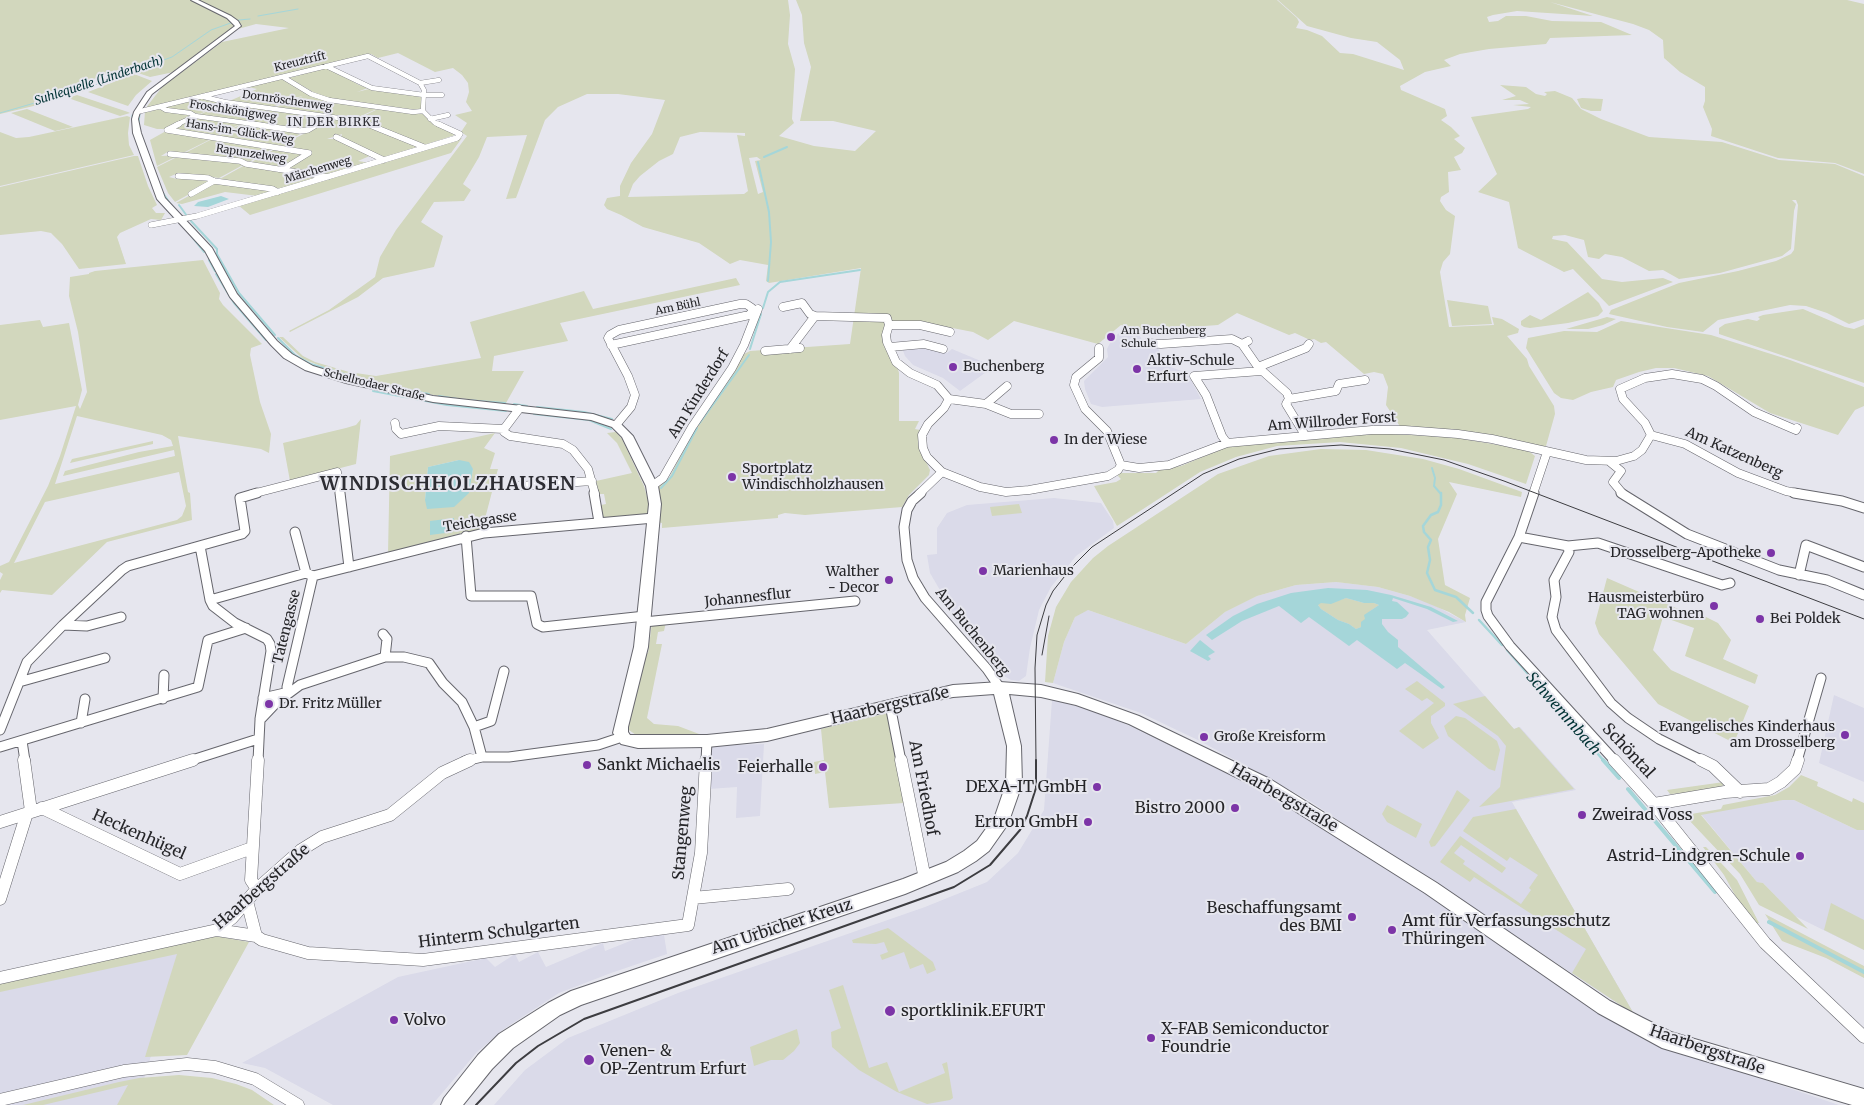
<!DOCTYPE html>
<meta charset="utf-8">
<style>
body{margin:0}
canvas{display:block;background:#e6e6ee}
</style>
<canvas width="1864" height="1105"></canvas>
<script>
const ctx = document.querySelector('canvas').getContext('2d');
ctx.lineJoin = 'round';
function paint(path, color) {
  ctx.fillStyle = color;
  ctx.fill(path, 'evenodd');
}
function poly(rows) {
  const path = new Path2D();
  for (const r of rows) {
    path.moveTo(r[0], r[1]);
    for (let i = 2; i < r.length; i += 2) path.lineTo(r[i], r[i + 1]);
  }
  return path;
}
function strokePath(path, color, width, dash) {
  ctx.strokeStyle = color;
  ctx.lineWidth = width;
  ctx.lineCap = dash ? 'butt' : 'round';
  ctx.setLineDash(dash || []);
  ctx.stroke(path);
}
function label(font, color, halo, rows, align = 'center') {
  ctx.font = font + ' Merriweather,serif';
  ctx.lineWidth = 4;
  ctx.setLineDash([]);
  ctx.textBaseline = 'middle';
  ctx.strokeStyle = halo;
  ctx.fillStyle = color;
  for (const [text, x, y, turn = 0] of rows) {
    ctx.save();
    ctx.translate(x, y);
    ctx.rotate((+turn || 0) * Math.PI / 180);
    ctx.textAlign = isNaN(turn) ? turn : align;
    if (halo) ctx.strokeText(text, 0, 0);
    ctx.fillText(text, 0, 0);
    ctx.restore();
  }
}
paint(poly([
 [1126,327,1137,331,1146,347,1157,347,1168,366,1187,373,1201,399,1102,407,1091,404,1085,389,1084,381,1108,357,1107,349,1112,339],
 [932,347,947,353,952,349,988,364,989,370,960,391,943,378,913,365,905,356,902,348],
 [1054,498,1101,503,1113,521,1114,528,1076,556,1051,587,1039,610,1030,648,1026,676,1019,681,1011,680,1004,676,947,607,944,597,930,573,927,555,937,554,937,528,947,513,967,505],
 [1336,582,1378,587,1410,596,1430,603,1466,622,1427,630,1514,729,1520,727,1576,790,1512,802,1634,1014,1308,800,1200,741,1141,713,1053,683,1064,642,1075,617,1080,613,1088,610,1186,644,1225,612,1257,596,1296,585],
 [1834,695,1864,708,1864,782,1819,763],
 [1052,700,1088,709,1130,726,1235,777,1391,867,1667,1047,1839,1105,494,1105,525,1070,568,1038,678,993,925,907,987,882,1018,853,1044,810],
 [764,744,760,816,736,818,737,787,709,789,711,746],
 [1783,800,1794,800,1857,830,1864,830,1864,950,1795,916,1763,883,1757,882,1701,814],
 [664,935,667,954,611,973,559,993,504,1029,477,1052,432,1105,333,1105,265,1068,242,1063,398,977,486,958,495,967,515,954,519,962,538,952,546,967,603,943,605,951,640,937],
 [183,949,141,1089,131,1105,0,1105,0,989]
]), '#dadae9');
paint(poly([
 [0,0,191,0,227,18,236,26,174,72,150,77,135,72,103,84,127,71,128,69,121,69,88,81,87,82,95,84,90,89,46,103,0,114],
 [199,0,788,0,790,15,788,44,795,69,792,119,794,123,779,136,814,146,855,151,876,131,833,121,800,121,811,67,804,43,802,15,796,0,1277,0,1297,18,1299,22,1296,28,1307,30,1322,36,1340,53,1353,54,1404,70,1400,60,1377,42,1351,38,1307,26,1278,0,1847,0,1864,4,1864,174,1835,163,1778,158,1711,136,1712,129,1703,107,1705,101,1705,87,1680,72,1664,58,1663,40,1649,30,1633,24,1550,2,1593,16,1517,11,1493,15,1487,17,1489,22,1498,21,1506,16,1526,16,1552,21,1601,22,1632,35,1550,38,1546,44,1489,49,1460,54,1444,60,1451,66,1425,72,1400,86,1401,90,1445,109,1447,116,1441,120,1451,127,1460,136,1454,139,1465,148,1462,153,1454,157,1461,170,1448,172,1449,192,1441,197,1440,201,1446,210,1455,216,1450,254,1443,262,1440,272,1449,327,1494,325,1492,317,1502,319,1519,329,1518,333,1507,336,1527,359,1529,366,1554,406,1555,414,1546,446,1536,446,1401,428,1386,405,1388,387,1383,374,1374,372,1364,374,1326,342,1321,343,1314,339,1310,340,1295,333,1289,335,1237,313,1218,325,1137,331,1121,325,1098,344,1014,321,988,340,973,332,932,324,886,323,899,373,899,421,919,421,915,429,920,430,918,445,930,470,929,475,909,495,902,507,805,515,785,513,778,515,778,518,662,528,662,523,657,522,658,487,669,478,698,422,742,355,750,351,850,344,861,268,769,283,766,281,768,265,740,260,730,264,699,243,643,227,621,215,607,209,604,205,607,198,620,196,620,186,631,163,652,134,665,100,618,94,587,94,558,107,545,120,516,198,506,199,527,135,487,137,479,157,463,184,471,190,464,201,434,202,421,222,443,236,434,267,383,278,358,297,290,332,289,331,329,310,375,277,380,257,396,230,467,136,461,132,467,123,455,115,472,111,466,102,469,92,468,83,462,75,453,68,435,72,398,53,378,58,371,54,145,109,162,87,222,42,289,28,256,24,238,29,242,25,237,21],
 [700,132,745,133,745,136,737,135,748,191,744,194,628,197,633,184,640,176,659,161,673,154,680,137],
 [757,157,761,160,755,161,763,192,758,194,749,158],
 [328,67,359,85,368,88,357,92,369,89,421,96,421,108,417,110,329,99,313,92,289,78],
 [134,74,152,81,136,95,128,106,88,92],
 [282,78,310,94,379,108,354,119,271,109,303,96,289,99,273,107,227,102,257,89,248,87],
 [1500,85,1526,87,1536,94,1545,96,1547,94,1544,92,1555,91,1572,98,1581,109,1601,119,1649,137,1722,142,1779,160,1835,164,1864,176,1864,319,1849,324,1827,313,1806,306,1790,305,1718,320,1703,332,1667,327,1609,314,1611,310,1679,283,1738,271,1776,261,1791,254,1794,250,1798,205,1796,200,1792,200,1796,204,1794,211,1791,249,1782,256,1720,273,1679,279,1663,270,1649,271,1622,257,1605,254,1599,259,1588,257,1584,240,1565,235,1553,236,1552,239,1567,242,1602,279,1622,282,1663,278,1673,282,1609,306,1573,269,1564,272,1518,248,1509,202,1478,192,1497,174,1471,117,1528,109,1531,107,1513,105,1529,104,1520,100,1502,100,1516,96],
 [77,95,128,112,130,113,120,116,68,98],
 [203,98,223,103,200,114,170,110,165,107],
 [1582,98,1603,99,1601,111,1591,111,1581,108,1577,99],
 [225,103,267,110,245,121,199,115],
 [380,108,423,114,430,121,455,135,425,145,355,120],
 [27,109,73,127,55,131,11,113],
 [155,109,190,114,188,116,190,116,167,129,157,129,144,125,145,111,150,112],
 [269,110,326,118,306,129,245,123],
 [127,116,130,117,128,133,129,145,134,155,0,186,0,132,16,138,29,137],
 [196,117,240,124,216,136,171,129],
 [334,119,359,123,418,147,386,158,341,138,342,134,327,139,337,139,372,155,358,161,370,163,331,175,290,169,289,168,312,153,277,147],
 [241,124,304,132,279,146,215,138],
 [166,131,211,139,183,153,169,151,161,156,179,155,157,166,150,140],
 [462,138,451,153,250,215,238,205],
 [212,139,272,149,249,162,185,153],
 [275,149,305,153,280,168,248,164],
 [181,155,236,163,243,165,219,178,178,173,169,177,177,179,190,177,211,182,175,202,168,193,157,167],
 [134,156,138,156,148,186,157,205,152,208,156,213,165,213,161,220,151,219,120,233,117,237,126,264,79,269,62,244,51,233,41,231,0,235,0,187],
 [245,165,322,177,281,189,218,180],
 [214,182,272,191,258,196,225,192,182,204,176,203],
 [203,260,220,293,219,299,223,305,262,344,251,348,250,355,260,402,271,434,269,453,261,449,178,436,188,492,190,493,192,520,107,542,52,595,2,590,0,593,0,580,3,574,0,572,0,566,9,562,48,486,60,456,76,406,0,420,0,325,40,320,43,327,69,323,82,390,78,405,80,409,87,392,78,332,69,296,70,277,89,274,89,273,95,271],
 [77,416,162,435,171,440,173,446,139,452,65,471,63,476,174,450,175,456,55,484],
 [179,472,186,506,182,516,177,520,14,563,45,502],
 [736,278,740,285,560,323,568,341,494,356,492,371,524,371,506,403,439,396,374,383,339,373,303,359,279,337,283,337,303,356,315,362,349,372,376,376,481,358,470,322,584,291,593,309],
 [1588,292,1599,303,1603,311,1598,316,1568,323,1530,328,1524,327,1521,325,1521,321,1530,315,1541,320],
 [1447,300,1488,306,1492,324,1452,326],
 [1803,309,1845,327,1854,329,1864,325,1864,383,1719,334,1719,328,1725,324,1748,319,1757,321,1760,319,1758,317,1763,315],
 [1607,317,1616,319,1603,325,1588,329,1566,329],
 [1621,321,1711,335,1790,360,1864,387,1864,406,1855,410,1838,435,1770,413,1708,376,1674,368,1656,368,1639,372,1616,380,1613,387,1591,392,1573,400,1561,398,1554,393,1526,348,1528,338,1564,331,1597,332],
 [361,419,356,464,290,481,283,443,346,428,356,425],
 [616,432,622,439,644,486,649,504,648,515,605,519,603,516,601,505,606,504,604,494,599,494,596,481,632,473,617,443,607,433],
 [495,433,484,448,495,453,490,469,498,469,482,530,458,534,388,553,390,456],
 [459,460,473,469,469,493,425,500,428,467],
 [1369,433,1452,437,1527,450,1535,456,1526,484,1468,464,1401,448,1340,442,1277,446,1236,457,1200,472,1117,526,1094,486,1116,482,1121,479,1118,476,1119,473,1156,473,1160,469,1181,466,1224,448,1239,445],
 [153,441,153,444,70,463,72,459],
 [1321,449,1366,450,1423,459,1459,469,1522,492,1521,497,1449,482,1457,494,1438,539,1445,585,1470,598,1465,615,1466,622,1449,612,1410,596,1378,587,1336,582,1296,585,1257,596,1225,612,1186,644,1088,610,1075,617,1064,642,1053,683,1045,682,1048,636,1056,607,1071,582,1093,558,1108,546,1218,474,1269,456],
 [1019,504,1022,513,992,516,990,507],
 [1607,578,1692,615,1694,611,1718,623,1731,640,1723,659,1758,675,1755,684,1685,656,1694,628,1663,617,1653,650,1671,670,1749,706,1734,743,1658,704,1599,634,1595,623],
 [1346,598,1364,603,1374,603,1379,605,1370,611,1361,627,1356,629,1349,624,1338,620,1321,609,1318,605,1318,603,1334,602],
 [666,622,664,631,658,632,656,644,662,644,647,718,654,724,678,726,707,737,690,737,685,735,636,735,629,730,629,710,633,708,644,665,642,662,643,653,648,653,652,623],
 [1417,681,1445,703,1445,706,1431,716,1431,723,1439,738,1423,749,1399,731,1434,703,1427,698,1422,701,1405,689],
 [1485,696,1514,729,1519,727,1574,789,1479,807,1500,787,1506,746,1498,736,1453,704],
 [888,713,904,803,829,808,825,772,815,774,814,762,824,760,821,729],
 [1456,716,1465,718,1497,741,1500,750,1495,771,1489,769,1448,736,1444,726],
 [1801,775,1818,782,1817,786,1852,802,1853,798,1864,803,1864,830,1857,830,1794,800,1783,800,1701,815,1757,882,1763,883,1808,929,1759,905,1740,874,1687,818,1691,814,1721,809,1723,805,1775,795,1789,787],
 [1724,782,1722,787,1686,793,1670,794,1667,790],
 [1457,790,1470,800,1435,846,1431,847,1429,842],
 [1387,805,1422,824,1416,838,1387,822,1382,814],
 [1516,809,1634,1014,1572,973,1586,949,1474,877,1470,882,1440,862,1460,836,1506,868,1502,873,1461,845,1454,853,1465,861,1463,864,1521,904,1531,890,1529,888,1538,875,1510,857,1507,861,1463,831,1473,817],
 [1703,847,1706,847,1737,880,1759,923,1755,923,1736,897,1724,875],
 [1831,903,1864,920,1864,950,1824,930],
 [1765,914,1864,966,1864,978,1826,958,1782,941],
 [888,928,933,962,936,970,927,974,923,964,910,969,904,952,882,960,880,955,888,952,884,942,876,944,853,943,852,940],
 [215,936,249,942,187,1055,145,1057,177,954,0,992,0,982],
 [843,985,869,1068,887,1062,899,1092,945,1073,942,1064,947,1062,953,1098,950,1100,927,1104,897,1092,859,1070,832,1047,831,1032,841,1028,829,990],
 [797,1029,800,1043,794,1051,783,1060,771,1060,754,1066,750,1047],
 [179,1075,212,1078,236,1084,252,1090,274,1105,117,1105,128,1085,43,1105,23,1105,119,1082,139,1078]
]), '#d2d7bd');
paint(poly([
 [221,196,229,199,208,207,194,206,198,202],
 [459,460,469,462,473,469,469,493,454,507,427,509,425,500,428,467],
 [454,518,453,532,430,535,430,521],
 [1328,588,1367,590,1391,595,1431,607,1458,621,1453,622,1427,609,1393,598,1392,601,1397,602,1409,613,1406,617,1402,619,1382,619,1382,624,1388,632,1398,640,1398,647,1445,687,1442,689,1405,663,1397,669,1357,640,1349,646,1309,617,1301,623,1279,606,1242,621,1212,640,1206,635,1233,616,1257,604,1291,593],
 [1346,598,1364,603,1374,603,1379,605,1364,615,1365,619,1361,622,1361,627,1356,629,1349,624,1338,620,1321,609,1318,605,1321,603,1331,604],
 [1200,640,1215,652,1208,656,1211,659,1208,661,1190,651]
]), '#a5d6d9');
strokePath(poly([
 [258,16,298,9],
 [0,113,83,89,172,57,211,30,239,20,250,19],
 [132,115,132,117],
 [139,123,140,114]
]), '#a5d6d9', 1);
strokePath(poly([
 [764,157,787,147],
 [758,162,769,212,771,242,768,281],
 [163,193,169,202],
 [179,205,187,216],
 [191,221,217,249,217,254,239,293,275,335],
 [192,237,204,252],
 [209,260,215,271],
 [216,274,234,303,266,340],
 [763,308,768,292,780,282,860,270],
 [278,338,295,355,311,364,374,383],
 [750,349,761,314],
 [392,387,429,394],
 [373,391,447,405,506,411],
 [439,396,457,399],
 [465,400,505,403],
 [514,404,527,406],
 [537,407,584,412,612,419],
 [534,414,589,420,611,429],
 [699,424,749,355],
 [1432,468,1435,478,1434,486,1441,494],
 [661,488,672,476,697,428]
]), '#a5d6d9', 2);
strokePath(poly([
 [1441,493,1441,505,1438,512,1431,515,1423,526,1424,532,1431,540,1428,547,1430,560,1427,573,1435,590,1456,597,1473,613],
 [1479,620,1502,645],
 [1507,650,1604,761]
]), '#a5d6d9', 2.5);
strokePath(poly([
 [1603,760,1619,778],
 [1628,789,1715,892],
 [1769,922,1864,972]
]), '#a5d6d9', 4);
const streetFar4 = poly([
 [326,66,372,88,424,95,442,95],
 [283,77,311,94,329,100,413,112,423,111],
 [420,83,439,80],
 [204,97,225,102,353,120,371,125],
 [161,107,166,110,190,113,195,116,261,125],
 [137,112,368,56,420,83,424,90,423,111,435,123,441,125],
 [430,119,448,115],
 [176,125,195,116],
 [316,125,331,117]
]);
const streetFar3 = poly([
 [179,124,167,130,309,153,283,169],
 [252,124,300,131,308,130,318,124],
 [367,124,424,147],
 [336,137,384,160],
 [170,154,240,161,246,164,328,177],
 [178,176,208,178,214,181,273,189,278,192],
 [191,194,214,181],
 [151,225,197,216,457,138,460,134,438,124]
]);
const streetFar2 = poly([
 [783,307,802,303,810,314,815,316,887,318,889,325,886,335,887,342,896,362,910,373,937,385,949,399,944,408,928,424,922,435,923,448,927,457,942,472,980,487,1006,492,1029,490,1108,476,1118,470,1121,465],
 [889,325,920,325,950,332],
 [1248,341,1242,344,1258,367,1287,393,1289,399,1286,404,1305,435],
 [1147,343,1161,344,1232,339,1242,344],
 [611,345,754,314],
 [890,347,924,344,943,349],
 [1099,348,1099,358,1076,377,1074,385,1085,409,1107,431,1121,465],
 [790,349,815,316],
 [765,351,800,348],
 [1258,367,1306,348,1309,344],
 [949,399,986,404,1011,414,1039,414],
 [1289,399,1336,391,1339,384,1365,380],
 [986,404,1007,386],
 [519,409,504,429,504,432,510,436,563,444,573,450,588,469,595,494],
 [395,423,396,429,401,434,439,426,504,429],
 [616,425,631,407,635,395,628,376,608,338,610,335,619,330,740,304,746,304,752,308,753,311,749,315],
 [1651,435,1685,444,1738,473,1786,491,1801,494],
 [1227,443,1222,436,1206,395,1194,376,1261,371],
 [1610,462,1621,471,1613,482,1623,494],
 [1121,465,1139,468,1169,465,1227,443,1372,430,1405,430,1458,434,1492,439,1586,460,1616,461,1634,456,1642,450,1651,435,1645,423,1623,399,1620,389,1645,378,1672,374,1702,379,1716,386,1754,412,1796,430,1797,428],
 [519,486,592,481],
 [652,486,663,478,692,427,732,368,744,345,758,309],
 [252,494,337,472,340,494],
 [919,494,942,472],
 [1533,494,1547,452]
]);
const streetFar1 = poly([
 [340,493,349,567],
 [594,493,599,522],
 [921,493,912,501,907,510,904,527,907,560,913,578,925,598,987,669,1000,688],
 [1534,493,1519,537,1486,602,1486,610,1488,616,1510,646,1615,761],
 [1621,493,1687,534,1779,570,1827,580,1864,595],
 [1794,493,1842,501,1864,508],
 [295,532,306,573],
 [466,536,471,596,531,596,537,624,543,627,645,616],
 [1519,537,1568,546,1598,543,1722,585,1730,583],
 [200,546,210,600,213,606,235,623,267,639,270,644,271,651,260,719],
 [1568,546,1569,552,1554,580,1556,597,1552,617,1556,630,1611,703,1628,718,1659,739,1703,761],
 [1799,575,1806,545,1864,567],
 [313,576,484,533,654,518],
 [210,600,306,573,313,576,287,687,289,692,263,698],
 [644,622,855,601],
 [63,625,87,626,121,617],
 [383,634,387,639,385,657],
 [19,682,105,658],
 [163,699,164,675],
 [890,705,901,761],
 [81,723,85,699],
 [474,727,491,721,504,671],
 [0,730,27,662,63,625,122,570,128,566,242,534,245,531,240,498,257,493],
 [22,741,25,761],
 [0,747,198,687,208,640,246,628],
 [189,761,258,739],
 [258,761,260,720,277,702,300,685,385,657,404,657,429,663,443,683,462,702,474,727,482,757],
 [465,761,482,757,509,757,598,745,622,737],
 [706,761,707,741],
 [1797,761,1821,678]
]);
const street = poly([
 [24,760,31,811],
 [901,760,925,879],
 [1614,760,1654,804,1765,943,1864,1037],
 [1701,760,1713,766,1740,792],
 [1654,804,1725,792,1769,789,1781,782,1795,769,1798,760],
 [42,808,180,874,252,848],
 [0,822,193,760],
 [257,889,251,880,258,760],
 [693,898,788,889],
 [0,899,27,813],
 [247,901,256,936,262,940,308,953,423,960,688,925,701,853,706,760],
 [217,930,256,936],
 [0,978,217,930,232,918,257,889,301,850,322,837,390,815,442,773,470,760],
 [0,1100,124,1071,187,1064,215,1067,255,1079,298,1105]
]);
const secondary = poly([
 [191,0,198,0,231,16,238,21,241,26,152,94,140,112,138,119,141,133,165,198,212,248,237,294,277,341,292,354,313,366,352,378,433,396,593,414,620,423,633,436,658,486,661,504,648,647,628,727,628,732,630,735,707,735,767,729,953,685,1000,682,1041,685,1078,694,1139,716,1270,779,1437,883,1610,1001,1643,1018,1671,1032,1864,1089,1864,1105,1852,1105,1662,1048,1598,1013,1425,893,1260,789,1129,724,1076,705,1041,697,1009,694,1021,746,1022,784,1008,824,989,851,976,861,958,872,905,894,581,1005,560,1015,513,1048,492,1069,463,1105,441,1105,444,1098,478,1055,499,1034,548,1003,571,991,903,879,946,862,964,851,977,841,995,816,1006,784,1007,746,994,694,953,697,922,703,767,741,707,747,638,748,621,744,613,733,634,647,649,504,646,486,622,437,612,427,591,420,433,402,346,383,305,370,284,358,271,345,230,297,205,251,157,199,133,133,132,119,134,112,147,92,235,26,227,18,191,0]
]);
strokePath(streetFar4, '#66666d', 5);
strokePath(streetFar3, '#66666d', 6);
strokePath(streetFar2, '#66666d', 9);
strokePath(streetFar1, '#66666d', 11);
strokePath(street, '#66666d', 13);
strokePath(secondary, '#66666d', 2);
strokePath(streetFar4, '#fff', 4.5);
strokePath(streetFar3, '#fff', 5.5);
strokePath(streetFar2, '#fff', 8);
strokePath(streetFar1, '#fff', 9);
strokePath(street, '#fff', 12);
paint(secondary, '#fff');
strokePath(poly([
 [1042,655,1049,616],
 [1036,761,1035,668,1037,635,1046,605,1053,591,1072,567,1092,547,1203,474,1239,459,1279,449,1341,445,1390,449,1444,460,1504,481,1864,619]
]), '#3d3d41', 1);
strokePath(poly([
 [476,1105,516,1063,538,1046,584,1019,954,887,990,865,1020,830,1027,816,1036,788,1036,760]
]), '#3d3d41', 2);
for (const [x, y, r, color] of [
 [1111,337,5,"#7c34a7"],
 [953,367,5,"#7c34a7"],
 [1137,369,5,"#7c34a7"],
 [1054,440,5,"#7c34a7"],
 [732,477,5,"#7c34a7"],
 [1771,553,5,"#7c34a7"],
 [983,571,5,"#7c34a7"],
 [889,580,5,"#7c34a7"],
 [1714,606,5,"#7c34a7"],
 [1760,619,5,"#7c34a7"],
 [269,704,5,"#7c34a7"],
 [1845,735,5,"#7c34a7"],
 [1204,737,5,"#7c34a7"],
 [587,765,5,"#7c34a7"],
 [823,767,5,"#7c34a7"],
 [1097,787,5,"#7c34a7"],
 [1235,808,5,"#7c34a7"],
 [1582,815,5,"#7c34a7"],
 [1088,822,5,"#7c34a7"],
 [1800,856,5,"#7c34a7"],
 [1352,917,5,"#7c34a7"],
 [1392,930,5,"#7c34a7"],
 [890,1011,6,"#7c34a7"],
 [394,1020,5,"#7c34a7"],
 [1151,1038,5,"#7c34a7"],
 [589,1060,6,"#7c34a7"]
]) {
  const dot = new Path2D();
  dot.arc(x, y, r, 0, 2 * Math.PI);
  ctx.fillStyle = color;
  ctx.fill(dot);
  strokePath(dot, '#e6e6ee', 2);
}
label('11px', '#252528', '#e6e6ee', [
 ["Kreuztrift",300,62,-14],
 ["Dornröschenweg",287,101,8],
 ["Froschkönigweg",233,111,9],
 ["Hans-im-Glück-Weg",240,132,9],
 ["Rapunzelweg",251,154,9],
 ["Märchenweg",318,170,-17],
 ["Am Bühl",678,307,-12],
 ["Schellrodaer Straße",374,385,14]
]);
label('11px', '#252528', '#e6e6ee', [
 ["Am Buchenberg",1121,331],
 ["Schule",1121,344]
], 'left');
label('italic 12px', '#003234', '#e6e6ee', [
 ["Suhlequelle (Linderbach)",99,81,-18]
]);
ctx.letterSpacing = '1px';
label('12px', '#2d2d33', '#e6e6ee', [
 ["IN DER BIRKE",334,123]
]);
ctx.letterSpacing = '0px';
label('14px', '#252528', '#e6e6ee', [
 ["Aktiv-Schule",1147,361],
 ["Erfurt",1147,377],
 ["Buchenberg",963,367],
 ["In der Wiese",1064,440],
 ["Sportplatz",742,469],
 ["Windischholzhausen",742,485],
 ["Drosselberg-Apotheke",1761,553,"right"],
 ["Marienhaus",993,571],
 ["Walther",879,572,"right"],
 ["- Decor",879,588,"right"],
 ["Hausmeisterbüro",1704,598,"right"],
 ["TAG wohnen",1704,614,"right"],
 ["Bei Poldek",1770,619],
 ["Dr. Fritz Müller",279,704],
 ["Evangelisches Kinderhaus",1835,727,"right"],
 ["am Drosselberg",1835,743,"right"],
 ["Große Kreisform",1214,737]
], 'left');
label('14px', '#252528', '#e6e6ee', [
 ["Am Kinderdorf",699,394,-58],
 ["Am Willroder Forst",1332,422,-4],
 ["Am Katzenberg",1734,453,24],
 ["Teichgasse",480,522,-9],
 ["Johannesflur",748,598,-6],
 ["Tatengasse",287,627,-76],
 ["Am Buchenberg",972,632,51]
]);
label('italic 15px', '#003234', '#e6e6ee', [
 ["Schwemmbach",1563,714,49]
]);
label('16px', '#252528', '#e6e6ee', [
 ["Haarbergstraße",890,706,-13],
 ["Schöntal",1628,751,47],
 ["Am Friedhof",923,788,79],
 ["Haarbergstraße",1284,798,30],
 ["Stangenweg",683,833,-85],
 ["Heckenhügel",139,835,24],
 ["Haarbergstraße",262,887,-41],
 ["Am Urbicher Kreuz",782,927,-18],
 ["Hinterm Schulgarten",499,933,-7],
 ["Haarbergstraße",1707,1050,19]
]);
label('16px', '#252528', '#e6e6ee', [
 ["Sankt Michaelis",597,765],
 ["Feierhalle",813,767,"right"],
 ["DEXA-IT GmbH",1087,787,"right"],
 ["Bistro 2000",1225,808,"right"],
 ["Zweirad Voss",1592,815],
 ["Ertron GmbH",1078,822,"right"],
 ["Astrid-Lindgren-Schule",1790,856,"right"],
 ["Beschaffungsamt",1342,908,"right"],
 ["des BMI",1342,926,"right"],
 ["Amt für Verfassungsschutz",1402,921],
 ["Thüringen",1402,939],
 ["sportklinik.EFURT",901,1011],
 ["Volvo",404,1020],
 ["X-FAB Semiconductor",1161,1029],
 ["Foundrie",1161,1047],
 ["Venen- &",600,1051],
 ["OP-Zentrum Erfurt",600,1069]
], 'left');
ctx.letterSpacing = '1px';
label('bold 19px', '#2d2d33', '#e6e6ee', [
 ["WINDISCHHOLZHAUSEN",448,485]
]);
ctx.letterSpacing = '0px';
</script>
